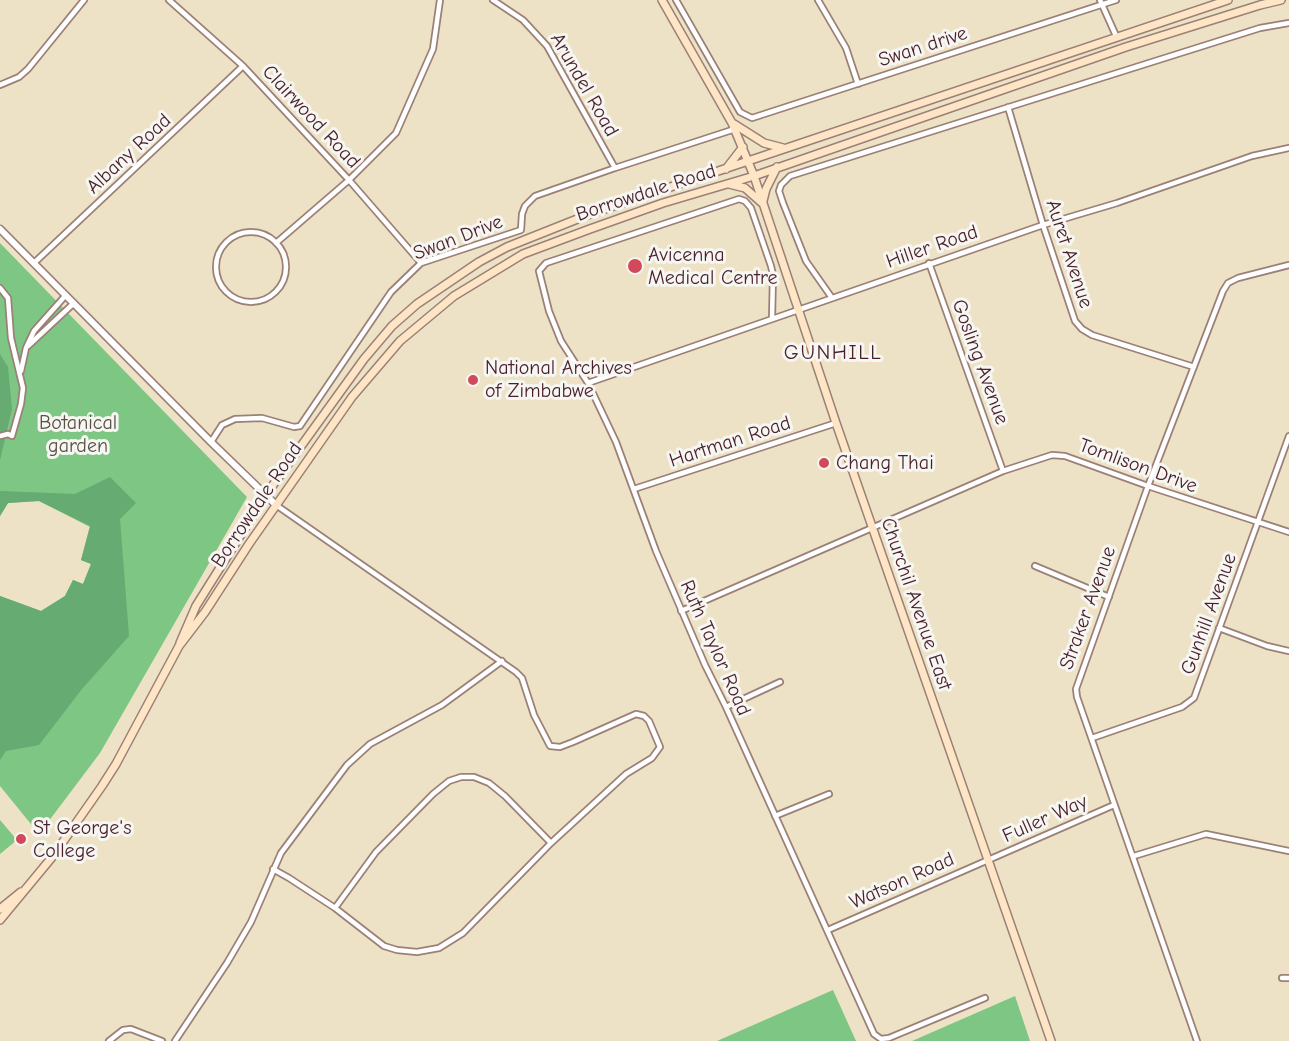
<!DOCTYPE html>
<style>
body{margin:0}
canvas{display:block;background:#ede2c5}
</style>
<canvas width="1289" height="1041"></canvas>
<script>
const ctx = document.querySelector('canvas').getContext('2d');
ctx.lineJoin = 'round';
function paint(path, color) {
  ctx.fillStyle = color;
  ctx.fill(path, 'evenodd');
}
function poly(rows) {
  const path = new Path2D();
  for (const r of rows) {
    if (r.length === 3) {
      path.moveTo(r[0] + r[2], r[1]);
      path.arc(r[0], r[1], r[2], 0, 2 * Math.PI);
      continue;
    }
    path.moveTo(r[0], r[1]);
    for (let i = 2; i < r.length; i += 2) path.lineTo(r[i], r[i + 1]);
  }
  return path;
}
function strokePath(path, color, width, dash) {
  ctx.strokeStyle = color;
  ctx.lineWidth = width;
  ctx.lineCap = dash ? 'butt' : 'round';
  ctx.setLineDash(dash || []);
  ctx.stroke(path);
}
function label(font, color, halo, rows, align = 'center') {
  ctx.font = font + ' "Comic Neue",sans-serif';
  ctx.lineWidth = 6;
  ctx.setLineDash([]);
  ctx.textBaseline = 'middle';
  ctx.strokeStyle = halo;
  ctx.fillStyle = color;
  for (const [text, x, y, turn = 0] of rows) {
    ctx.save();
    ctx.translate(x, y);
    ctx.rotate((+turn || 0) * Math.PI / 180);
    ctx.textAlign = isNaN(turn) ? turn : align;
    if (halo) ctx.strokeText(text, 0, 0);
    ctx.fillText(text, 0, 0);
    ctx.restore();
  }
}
paint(poly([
 [0,243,247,497,100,753,39,834,0,786,0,596,41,611,65,596,73,580,83,584,91,564,81,560,90,527,39,501,8,503,0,516],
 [0,820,17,840,0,854],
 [833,990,856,1041,717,1041],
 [1015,996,1030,1041,912,1041]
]), '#7ec683');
paint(poly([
 [0,354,8,367,12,409,0,460],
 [110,477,136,503,120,519,129,636,82,689,39,745,6,751,0,760,0,596,41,611,65,596,73,580,83,584,91,564,81,560,90,526,39,501,8,503,0,516,0,491,75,494]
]), '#66ab71');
const minor = poly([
 [169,0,243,66,349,180,421,263],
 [493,0,523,20,547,46,615,168],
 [676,0,740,112,752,118,1116,0],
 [818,0,846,48,858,84],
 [1100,0,1117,38],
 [0,85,19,77,28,69,84,0],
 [1008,107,1043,225,1075,321,1082,329,1092,335,1194,367],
 [251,267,35],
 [276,243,349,180,396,133,433,49,440,0],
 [34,263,243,66],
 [929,263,1003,471],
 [0,288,8,298,11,338,23,388,21,404,12,436,8,434,0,436],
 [832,298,806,261,783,203,779,191,781,185,790,176,1260,28,1289,23],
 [772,319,773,275,771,266,751,208,745,201,739,199,546,263,539,271,549,311,561,341,588,383,616,442,656,551,705,665,726,707,874,1034,881,1039,889,1038,985,998],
 [28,346,74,303],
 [21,371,26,348,34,331,66,295],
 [588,383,1043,225,1117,203,1252,156,1289,148],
 [211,442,222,425,235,419,262,418,294,427,300,426,391,292,421,263,521,230,522,214,525,206,535,196,615,168,735,129],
 [634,489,836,423],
 [276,505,516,672,522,678,534,715,550,746,560,747,573,742,636,714,644,716,649,721,660,747,652,758,626,774,551,843,505,796,489,783,474,777,461,777,449,781,433,794,376,852,335,908],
 [1035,566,1109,597],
 [681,611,1003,471,1052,455,1065,456,1148,486,1289,532],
 [1219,628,1267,646,1289,651],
 [726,707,780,682],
 [1092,738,1182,707,1194,698,1289,436],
 [775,816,829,794],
 [1134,856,1206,834,1289,851],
 [273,869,289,878,335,908,384,946,397,950,417,952,439,948,463,933,551,843],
 [828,930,1114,805],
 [1282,978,1289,978],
 [109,1041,123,1030,131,1029,162,1041],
 [175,1041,227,963,251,922,281,853,347,765,370,744,442,705,502,661],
 [1197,1041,1077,697,1076,689,1148,486,1223,291,1228,283,1238,278,1289,265]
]);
const tertiary = poly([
 [0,229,211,442,276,505]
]);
const secondary = poly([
 [662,0,732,123,754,176,836,423,1051,1041],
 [734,124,764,143,783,148],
 [726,169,743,147],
 [729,184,745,188,762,203],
 [763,201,766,189,777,167],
 [180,643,196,606,265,496,364,359,392,326,417,304,479,262,507,247,590,214,1228,0],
 [0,909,21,892],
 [0,920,53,856,102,786,116,764,179,646,205,612,249,544,352,397,400,341,454,296,523,254,590,229,663,203,754,176,1126,47,1260,5,1281,0]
]);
strokePath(minor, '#9c8078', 8);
strokePath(tertiary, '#9c8078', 9);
strokePath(secondary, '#9c8078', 10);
strokePath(minor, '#fff', 4.5);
strokePath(tertiary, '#fff', 6);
strokePath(secondary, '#fde5c5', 7);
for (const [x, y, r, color] of [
 [635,266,8,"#d1495b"],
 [473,380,6,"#d1495b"],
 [824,463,6,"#d1495b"],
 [21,839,6,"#d1495b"]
]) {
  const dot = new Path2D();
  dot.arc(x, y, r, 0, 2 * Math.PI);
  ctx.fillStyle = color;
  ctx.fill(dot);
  strokePath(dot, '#f6f6f2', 2);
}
label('20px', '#4a1f2b', '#f6f6f2', [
 ["Swan drive",923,47,-18],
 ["Arundel Road",584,85,60],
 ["Clairwood Road",311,117,47],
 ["Albany Road",129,154,-43],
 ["Borrowdale Road",646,193,-18],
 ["Swan Drive",458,238,-21],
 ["Hiller Road",932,247,-19],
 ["Auret Avenue",1069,254,72],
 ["Gosling Avenue",980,362,70],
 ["Hartman Road",730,442,-18],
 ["Tomlison Drive",1138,466,20],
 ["Borrowdale Road",257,505,-56],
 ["Churchil Avenue East",916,604,71],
 ["Straker Avenue",1088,608,-70],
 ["Gunhill Avenue",1209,614,-70],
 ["Ruth Taylor Road",715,648,66],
 ["Fuller Way",1045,819,-24],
 ["Watson Road",902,881,-24]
]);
label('20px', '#4a1f2b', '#f6f6f2', [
 ["Avicenna",648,255],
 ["Medical Centre",648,278],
 ["National Archives",485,368],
 ["of Zimbabwe",485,391],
 ["Chang Thai",836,463],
 ["St George's",33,828],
 ["College",33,851]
], 'left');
label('20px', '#5a5145', '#f6f6f2', [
 ["Botanical",78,423],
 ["garden",78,446]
]);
ctx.letterSpacing = '1.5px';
label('21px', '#4a1f2b', '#f6f6f2', [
 ["GUNHILL",833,353]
]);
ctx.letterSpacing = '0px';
</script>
